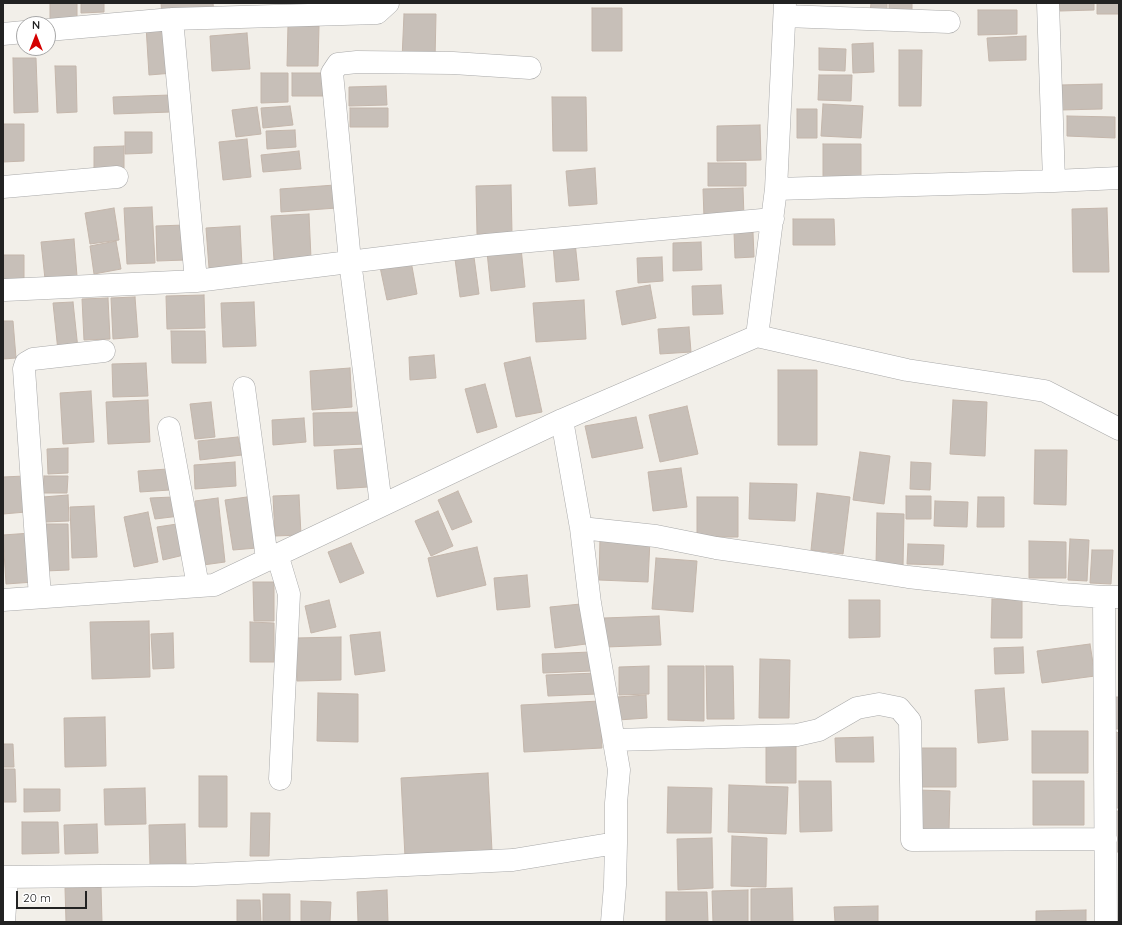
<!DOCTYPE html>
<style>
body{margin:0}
#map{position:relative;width:1122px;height:925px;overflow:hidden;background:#f2efe9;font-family:Quicksand,sans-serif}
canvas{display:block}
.frame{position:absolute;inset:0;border:4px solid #222;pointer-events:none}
.north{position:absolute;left:16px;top:16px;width:40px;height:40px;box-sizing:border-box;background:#fff;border:1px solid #a7a7a7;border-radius:50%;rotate:0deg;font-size:11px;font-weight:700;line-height:16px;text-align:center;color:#222}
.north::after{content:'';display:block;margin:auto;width:14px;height:18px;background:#d40000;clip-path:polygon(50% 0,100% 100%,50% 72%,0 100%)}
.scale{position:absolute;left:16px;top:891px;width:71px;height:18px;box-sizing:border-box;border:2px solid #222;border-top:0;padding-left:5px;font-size:12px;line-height:14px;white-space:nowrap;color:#222;-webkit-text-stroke:3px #fff;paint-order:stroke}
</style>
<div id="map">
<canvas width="1122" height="925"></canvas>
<div class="frame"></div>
<div class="north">N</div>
<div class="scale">20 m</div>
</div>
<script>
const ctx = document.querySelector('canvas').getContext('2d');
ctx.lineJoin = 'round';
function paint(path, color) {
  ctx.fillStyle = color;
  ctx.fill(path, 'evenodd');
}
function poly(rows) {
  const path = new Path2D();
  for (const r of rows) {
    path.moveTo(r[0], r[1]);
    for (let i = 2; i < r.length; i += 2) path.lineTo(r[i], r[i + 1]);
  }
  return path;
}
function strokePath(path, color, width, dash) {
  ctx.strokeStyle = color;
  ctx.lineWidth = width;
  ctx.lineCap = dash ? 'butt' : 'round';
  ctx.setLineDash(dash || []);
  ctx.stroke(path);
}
const building = poly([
 [50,3,77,3,77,19,50,19,50,3],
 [81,3,104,3,104,12,81,13,81,3],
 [161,3,213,3,214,13,162,16,161,3],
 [871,3,887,3,887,14,870,13,871,3],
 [889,3,912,3,912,14,889,14,889,3],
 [1059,3,1094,3,1094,10,1060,11,1059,3],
 [1097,3,1119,3,1119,14,1097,14,1097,3],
 [592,8,622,8,622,51,592,51,592,8],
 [978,10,1017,10,1017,34,978,35,978,10],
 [404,14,436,14,435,60,402,59,404,14],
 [169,24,173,73,149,75,146,26,169,24],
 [288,25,319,26,318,66,287,66,288,25],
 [247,33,250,69,212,71,210,36,247,33],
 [1026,36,1026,60,989,61,987,38,1026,36],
 [873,43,874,72,853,73,852,44,873,43],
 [819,48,846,49,845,71,819,70,819,48],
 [899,50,922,50,921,106,899,106,899,50],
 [13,58,36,58,38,112,14,113,13,58],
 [55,66,76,66,77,112,57,113,55,66],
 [261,73,288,73,288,102,261,103,261,73],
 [292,73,326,73,326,96,292,96,292,73],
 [819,75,852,75,851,101,818,100,819,75],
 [1102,84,1102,109,1060,110,1060,85,1102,84],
 [386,86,387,105,349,106,349,87,386,86],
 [170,95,171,112,114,114,113,97,170,95],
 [552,97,586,97,587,151,553,151,552,97],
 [823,104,863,106,861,138,821,136,823,104],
 [290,106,293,125,263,128,261,108,290,106],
 [257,107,261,134,236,137,232,110,257,107],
 [350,108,388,108,388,127,350,127,350,108],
 [797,109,817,109,817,138,797,138,797,109],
 [1067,116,1115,117,1115,138,1067,136,1067,116],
 [3,124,24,124,24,161,3,162,3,124],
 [760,125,761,160,717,161,717,126,760,125],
 [295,130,296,147,267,149,266,131,295,130],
 [125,132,152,132,152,153,125,154,125,132],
 [247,139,251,177,223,180,219,142,247,139],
 [823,144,861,144,861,183,823,183,823,144],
 [124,146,124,168,94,168,94,147,124,146],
 [299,151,301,169,263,172,261,155,299,151],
 [708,163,746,163,746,186,708,186,708,163],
 [595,168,597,204,569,206,566,171,595,168],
 [335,185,337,208,281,212,280,189,335,185],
 [511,185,512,233,477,234,476,186,511,185],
 [743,188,744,217,704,218,703,189,743,188],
 [152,207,155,263,127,264,124,208,152,207],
 [114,208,119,240,90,244,85,213,114,208],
 [1107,208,1109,272,1073,272,1072,209,1107,208],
 [309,214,311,258,274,260,271,216,309,214],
 [793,219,834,219,835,245,793,245,793,219],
 [185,225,186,260,157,261,156,226,185,225],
 [240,226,242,266,209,268,206,228,240,226],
 [753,232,754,257,735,258,734,233,753,232],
 [74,239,77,276,45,279,41,242,74,239],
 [116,241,121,269,94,274,90,246,116,241],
 [575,242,579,280,556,282,553,245,575,242],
 [701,242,702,270,673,271,673,243,701,242],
 [521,248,525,287,491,291,487,252,521,248],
 [3,255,24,255,24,286,3,286,3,255],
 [474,257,479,294,460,297,455,259,474,257],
 [662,257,663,281,638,283,637,258,662,257],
 [411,261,417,294,387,300,380,267,411,261],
 [650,285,656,318,622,325,616,291,650,285],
 [721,285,723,314,693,315,692,286,721,285],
 [204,295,205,328,167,329,166,296,204,295],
 [135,297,138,337,113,339,111,298,135,297],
 [108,298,110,339,84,340,82,299,108,298],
 [584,300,586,339,536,342,533,303,584,300],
 [73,302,78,349,58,351,53,303,73,302],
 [254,302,256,346,223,347,221,303,254,302],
 [3,321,13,321,16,358,3,359,3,321],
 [689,327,691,352,660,354,658,329,689,327],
 [171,331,205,331,206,363,172,363,171,331],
 [434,355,436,378,410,380,409,357,434,355],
 [530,357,542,412,516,417,504,363,530,357],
 [146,363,148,396,113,397,112,364,146,363],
 [350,368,352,407,312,410,310,371,350,368],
 [778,370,817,370,817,445,778,445,778,370],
 [485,384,497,427,477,433,465,389,485,384],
 [91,391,94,442,63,444,60,393,91,391],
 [148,400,150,442,108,444,106,402,148,400],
 [953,400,987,402,985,456,950,454,953,400],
 [211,402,215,437,195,439,190,404,211,402],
 [687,406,698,454,660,462,649,415,687,406],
 [363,412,365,444,314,446,313,413,363,412],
 [636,417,643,448,592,458,585,426,636,417],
 [304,418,306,442,273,445,272,420,304,418],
 [238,437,242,455,200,460,198,441,238,437],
 [68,448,68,473,48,474,47,449,68,448],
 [366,448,368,487,337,489,334,450,366,448],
 [1035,450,1067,450,1066,505,1034,504,1035,450],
 [860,452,890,456,884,504,853,500,860,452],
 [235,462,236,486,195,489,194,465,235,462],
 [911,462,931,463,930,490,910,489,911,462],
 [681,468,687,507,653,511,648,472,681,468],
 [168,469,170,490,140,492,138,471,168,469],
 [25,476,26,512,3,514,3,477,25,476],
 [44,476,68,476,67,493,43,493,44,476],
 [750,483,797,484,795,521,749,519,750,483],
 [458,491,472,522,452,530,438,500,458,491],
 [817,493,850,497,843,554,811,550,817,493],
 [68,495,69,521,45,522,43,497,68,495],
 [299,495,301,535,275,536,273,496,299,495],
 [906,496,931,496,931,519,906,519,906,496],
 [173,497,180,516,155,519,150,498,173,497],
 [247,497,257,548,233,550,225,500,247,497],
 [697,497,738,497,738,537,697,537,697,497],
 [978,497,1004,497,1004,527,977,527,978,497],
 [218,498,225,562,203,565,195,501,218,498],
 [935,501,968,502,967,527,934,526,935,501],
 [94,506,97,557,72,558,70,507,94,506],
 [438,511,453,546,431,556,415,521,438,511],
 [148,512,158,562,134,567,124,517,148,512],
 [877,513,904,514,903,567,876,566,877,513],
 [43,524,68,524,69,570,45,571,43,524],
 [177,524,184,555,163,560,157,527,177,524],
 [31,533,34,582,6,584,3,535,31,533],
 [600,538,650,540,648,582,599,580,600,538],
 [1070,539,1089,540,1087,581,1068,580,1070,539],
 [1029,541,1066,542,1066,578,1029,578,1029,541],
 [351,543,364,573,340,583,328,552,351,543],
 [908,544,944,545,943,565,907,564,908,544],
 [477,547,486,585,437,597,428,558,477,547],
 [1092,550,1113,550,1111,584,1090,583,1092,550],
 [656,558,697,561,693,612,652,609,656,558],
 [527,575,530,607,497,610,494,578,527,575],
 [253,582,274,582,274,621,254,621,253,582],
 [992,599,1022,600,1022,638,991,638,992,599],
 [329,600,336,627,311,633,305,606,329,600],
 [849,600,880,600,880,637,849,638,849,600],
 [581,604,586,644,555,648,550,607,581,604],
 [659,616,661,645,606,647,604,618,659,616],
 [149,621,150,677,92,679,90,622,149,621],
 [250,622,274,623,274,662,250,662,250,622],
 [380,632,385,671,355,675,350,635,380,632],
 [173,633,174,668,153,669,151,634,173,633],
 [341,637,341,680,297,681,296,638,341,637],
 [1090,644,1095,676,1042,683,1037,651,1090,644],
 [1023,647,1024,673,995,674,994,648,1023,647],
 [591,652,592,671,543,673,542,654,591,652],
 [760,659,790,660,789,718,759,718,760,659],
 [649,666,649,694,619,695,619,667,649,666],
 [668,666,704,666,704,721,668,720,668,666],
 [706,666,733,666,734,719,707,719,706,666],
 [597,673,598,694,548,696,546,675,597,673],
 [1004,688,1008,740,978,743,975,690,1004,688],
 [318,693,358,694,358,742,317,741,318,693],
 [646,695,647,718,618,720,617,697,646,695],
 [1113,697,1119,697,1119,729,1113,729,1113,697],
 [600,701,602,748,524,752,521,705,600,701],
 [105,717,106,766,65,767,64,718,105,717],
 [1032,731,1088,731,1088,773,1032,773,1032,731],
 [1116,732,1119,733,1119,772,1116,772,1116,732],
 [873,737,874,762,836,762,835,738,873,737],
 [766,739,796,739,796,783,766,783,766,739],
 [3,744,13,744,14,767,3,767,3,744],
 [913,748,956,748,956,787,913,787,913,748],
 [3,769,15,769,16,802,3,802,3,769],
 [488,773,492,851,405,857,401,778,488,773],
 [1106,773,1119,773,1119,808,1106,808,1106,773],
 [199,776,227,776,227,827,199,827,199,776],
 [799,781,831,781,832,831,800,832,799,781],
 [1033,781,1084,781,1084,825,1033,825,1033,781],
 [729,785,788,787,786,834,728,832,729,785],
 [668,787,712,788,711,833,667,833,668,787],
 [145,788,146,824,105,825,104,789,145,788],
 [24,789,60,789,60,811,24,812,24,789],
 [918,790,950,791,949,830,917,829,918,790],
 [1108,811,1119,811,1119,852,1107,852,1108,811],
 [251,813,270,813,269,856,250,856,251,813],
 [22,822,58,822,59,853,22,854,22,822],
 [97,824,98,853,65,854,64,825,97,824],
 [185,824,186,866,150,866,149,825,185,824],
 [732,836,767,838,766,887,731,886,732,836],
 [712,838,713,888,678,890,677,839,712,838],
 [101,887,102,922,66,922,65,888,101,887],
 [792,888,793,922,751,922,751,889,792,888],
 [387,890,388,922,358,922,357,892,387,890],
 [748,890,748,922,713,922,712,891,748,890],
 [666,892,707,892,708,922,666,922,666,892],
 [263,894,290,894,290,922,263,922,263,894],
 [237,900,260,900,261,922,237,922,237,900],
 [301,901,331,902,330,922,301,922,301,901],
 [878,906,878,922,835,922,834,907,878,906],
 [1086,910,1086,922,1036,922,1036,911,1086,910]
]);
paint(building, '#c7bfb8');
strokePath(building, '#c4b6ab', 1);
const minor = poly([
 [1048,3,1054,181],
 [785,16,949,22],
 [172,19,196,281],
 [48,30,172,19,377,13,388,3],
 [3,34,24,32],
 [3,187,117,177],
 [776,189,1054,181,1119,178],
 [5,290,196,281,486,245,773,219],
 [757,336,776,189,785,3],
 [244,388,267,559],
 [169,428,198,586],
 [381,505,350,261,332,73,338,64,357,62,453,63,530,68],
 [581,528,656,536,716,548,779,557,908,577,1061,594,1104,597,1119,597],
 [277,554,289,594,280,779],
 [40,597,24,369,26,363,33,359,104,351],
 [1104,597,1106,922],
 [3,600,214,585,562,420,757,336,907,370,1045,391,1119,429],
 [614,740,797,735,819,730,857,708,879,704,899,708,910,721,912,840,1106,839],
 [3,877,195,875,513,860,616,843,616,803,619,770,590,603,581,528,562,420],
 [4,922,7,877],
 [612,922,615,885,616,843]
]);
strokePath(minor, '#a9a9a9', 23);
strokePath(minor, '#fff', 22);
</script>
